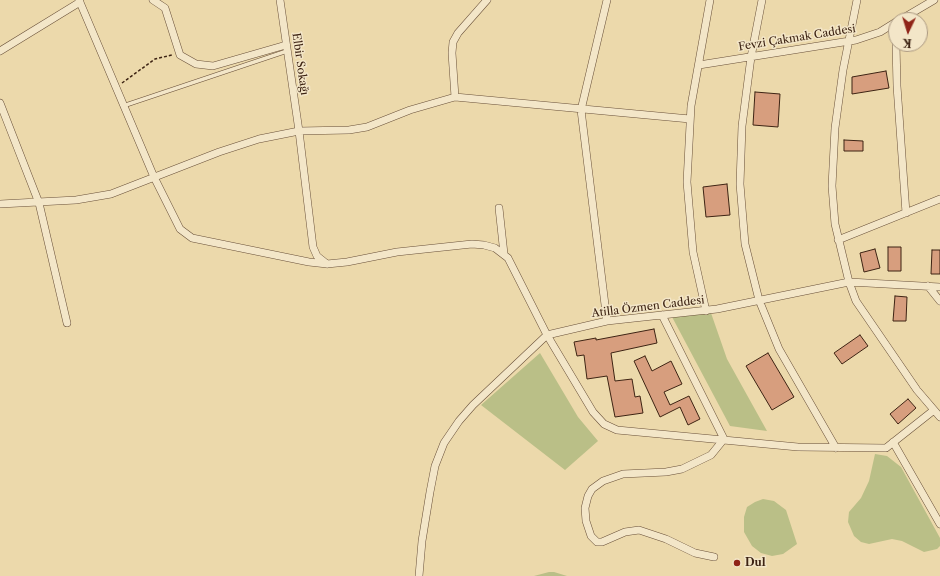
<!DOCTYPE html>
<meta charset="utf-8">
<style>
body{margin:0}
#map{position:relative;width:940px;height:576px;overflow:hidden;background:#ecd9ab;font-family:"Libre Caslon Text",serif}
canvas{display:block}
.north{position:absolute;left:888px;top:12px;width:40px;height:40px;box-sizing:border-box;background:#f3e6c8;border:1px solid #aa9880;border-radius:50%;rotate:184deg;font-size:11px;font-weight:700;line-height:16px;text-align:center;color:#3d2313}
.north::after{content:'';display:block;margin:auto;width:14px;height:18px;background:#8f2418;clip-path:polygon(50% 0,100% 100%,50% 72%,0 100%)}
</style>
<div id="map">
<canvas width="940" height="576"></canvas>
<div class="north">K</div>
</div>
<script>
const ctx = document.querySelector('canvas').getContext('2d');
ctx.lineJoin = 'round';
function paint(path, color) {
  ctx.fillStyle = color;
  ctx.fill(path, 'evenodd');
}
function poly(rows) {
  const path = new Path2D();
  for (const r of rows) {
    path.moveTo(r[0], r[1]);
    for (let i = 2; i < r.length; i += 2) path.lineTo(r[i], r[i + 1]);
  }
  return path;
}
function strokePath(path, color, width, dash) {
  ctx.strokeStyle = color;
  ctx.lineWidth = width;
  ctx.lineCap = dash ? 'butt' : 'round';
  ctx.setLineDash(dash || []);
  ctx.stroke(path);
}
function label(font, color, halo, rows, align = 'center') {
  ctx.font = font + ' "Libre Caslon Text",serif';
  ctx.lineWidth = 3;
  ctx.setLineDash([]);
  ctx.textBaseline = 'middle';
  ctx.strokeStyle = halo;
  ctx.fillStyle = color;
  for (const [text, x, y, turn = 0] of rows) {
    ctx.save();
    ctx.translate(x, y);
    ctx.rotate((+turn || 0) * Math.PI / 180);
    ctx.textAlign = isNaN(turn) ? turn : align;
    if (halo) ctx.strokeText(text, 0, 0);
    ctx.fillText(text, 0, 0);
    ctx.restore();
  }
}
paint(poly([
 [711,313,727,359,767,431,730,426,671,315],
 [540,353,578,417,598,441,565,470,481,405],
 [875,454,887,456,901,467,940,538,940,546,937,549,924,552,902,541,892,539,869,544,861,542,854,536,848,522,849,512,861,498,869,481],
 [763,499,774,501,786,510,797,544,783,554,772,556,761,553,752,546,744,532,744,517,747,507,755,502],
 [549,572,554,572,567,576,534,576]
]), '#babf87');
const building = poly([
 [886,71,889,88,852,94,852,77,886,71],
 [755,92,780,94,778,127,753,125,755,92],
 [844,140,863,141,863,151,844,151,844,140],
 [727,184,730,215,706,217,703,187,727,184],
 [888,247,901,247,901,271,888,271,888,247],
 [875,249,880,268,864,272,860,253,875,249],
 [932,250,940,250,940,274,931,274,932,250],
 [895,296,907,297,906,321,893,321,895,296],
 [654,329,657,343,611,353,615,381,632,379,635,397,640,396,643,413,615,417,607,376,587,379,584,355,577,356,574,342,596,338,596,340,654,329],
 [860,335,868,346,842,364,834,353,860,335],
 [768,353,794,397,772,410,746,366,768,353],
 [645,356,652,371,671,361,682,384,664,392,670,405,689,396,700,419,688,425,680,407,660,417,634,361,645,356],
 [908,399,916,408,898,424,890,414,908,399]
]);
paint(building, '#d79e7e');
strokePath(building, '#3d2313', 1);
const lane = poly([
 [123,106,287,51]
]);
const street = poly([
 [79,0,154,177,180,229,192,238,309,262,327,264,347,262,397,252,472,244,484,245,495,248,508,258,547,335,593,412,604,424,617,430,798,447,886,448,934,410],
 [153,0,165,8,180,55,196,64,213,66,286,45],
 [280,0,299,131,313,247,317,256,327,264],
 [607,0,581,110,607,321],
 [762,0,751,57,742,126,740,184,745,244,759,300,779,349,836,448],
 [857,0,843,70,835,128,832,186,835,224,849,282,856,301,917,390,940,417],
 [900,20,934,0],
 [896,44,897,86,906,213],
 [0,51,80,2],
 [699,65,856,40,880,32,896,22],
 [455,97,452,53,453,42,458,33,487,0],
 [0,103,39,203,67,323],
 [0,204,76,200,111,194,219,152,259,139,299,131,349,130,367,127,410,110,455,97,690,119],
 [499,208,504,254],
 [838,240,940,199],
 [928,286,940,301],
 [706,311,693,252,687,182,691,106,710,0],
 [662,315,724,439,711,455,682,469,666,472,623,474,603,481,592,489,588,496,585,508,586,521,591,536,597,542,602,542,625,532,639,530,666,539,695,553,714,557],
 [893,442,940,524],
 [419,576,422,541,430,492,435,466,444,443,459,421,473,405,547,335,607,321,717,309,849,282,940,287]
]);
strokePath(lane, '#695039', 5);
strokePath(street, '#695039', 8);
strokePath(poly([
 [122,83,155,59,172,55]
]), '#3d2313', 1.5, [3, 2]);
strokePath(lane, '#f3e6c8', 3.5);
strokePath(street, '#f3e6c8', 7);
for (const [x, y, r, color] of [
 [737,563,4,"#8f2418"]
]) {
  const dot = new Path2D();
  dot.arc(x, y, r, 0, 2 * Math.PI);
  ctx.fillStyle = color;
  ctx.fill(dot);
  strokePath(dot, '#f3e6c8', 1.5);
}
label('11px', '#3d2313', '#f3e6c8', [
 ["Fevzi Çakmak Caddesi",797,38,-9],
 ["Elbir Sokağı",300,64,82],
 ["Atilla Özmen Caddesi",648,307,-7]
]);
label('bold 11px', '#3d2313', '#f3e6c8', [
 ["Dul",745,563]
], 'left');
</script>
